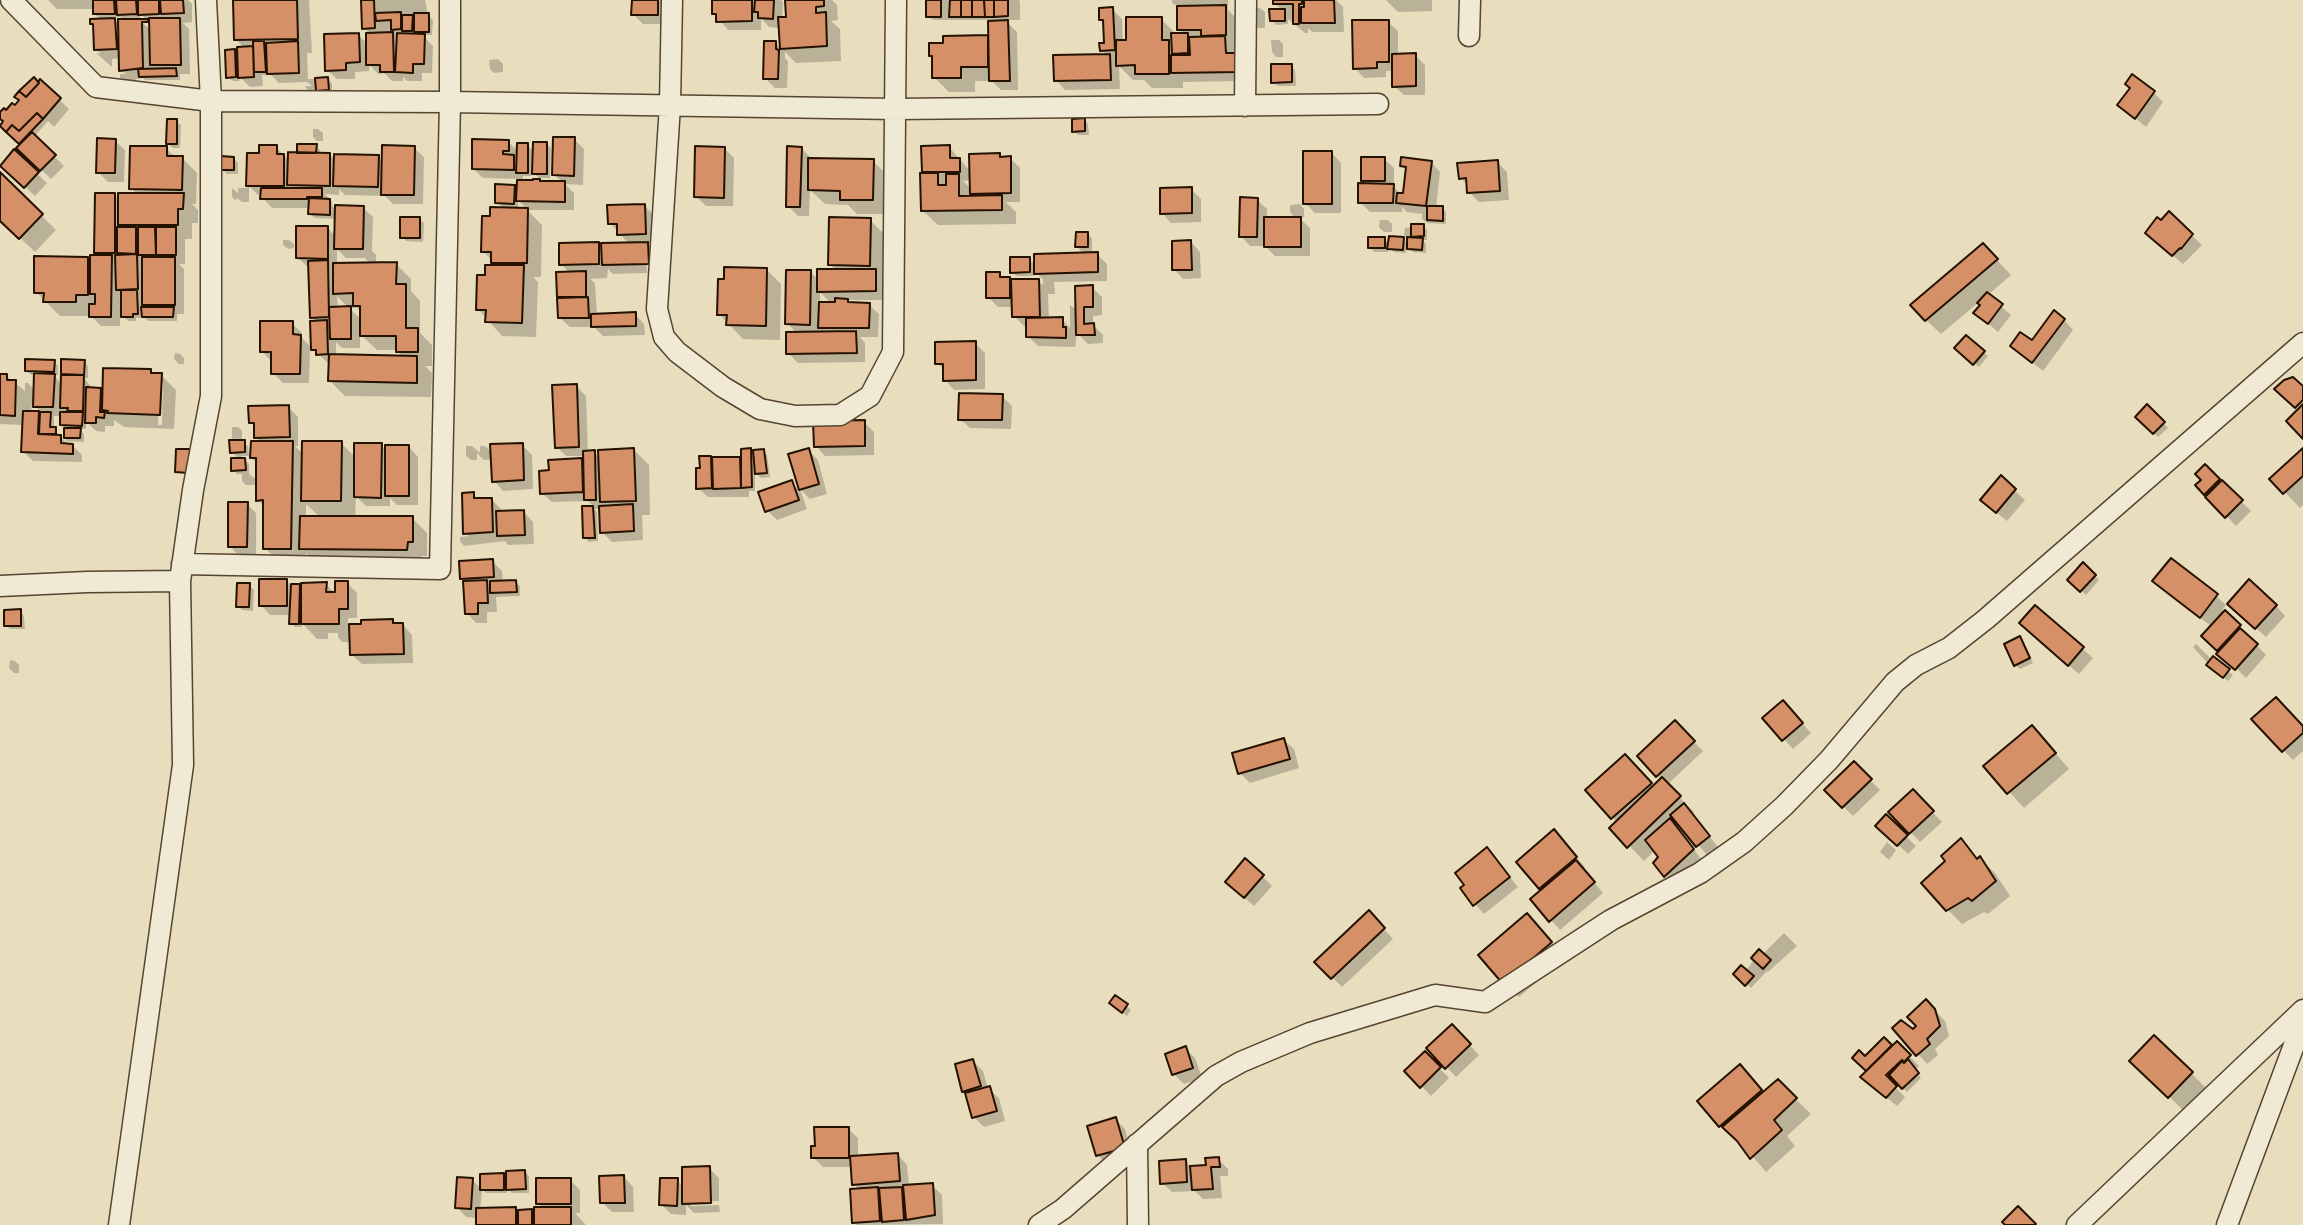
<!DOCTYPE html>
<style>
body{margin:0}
canvas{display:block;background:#e8debe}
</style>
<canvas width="2303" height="1225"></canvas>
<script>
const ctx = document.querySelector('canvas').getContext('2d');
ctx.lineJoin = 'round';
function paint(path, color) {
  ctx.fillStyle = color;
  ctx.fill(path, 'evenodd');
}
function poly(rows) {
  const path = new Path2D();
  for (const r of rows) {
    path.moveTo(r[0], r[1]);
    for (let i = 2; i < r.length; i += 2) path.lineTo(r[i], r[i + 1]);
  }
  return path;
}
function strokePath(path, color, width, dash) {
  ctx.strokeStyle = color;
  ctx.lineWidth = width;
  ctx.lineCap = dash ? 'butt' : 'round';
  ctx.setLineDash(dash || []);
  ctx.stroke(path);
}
paint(poly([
 [48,0,188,0,192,4,192,22,183,23,189,29,190,74,180,74,180,80,145,80,143,78,136,79,136,82,124,83,120,78,120,74,126,74,121,70,121,58,112,59,112,67,96,53,101,54,96,49,95,26,92,23,102,21,95,14,95,9,57,9],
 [140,13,145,18,151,18,151,30,140,21],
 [112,17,121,17,126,21,120,26],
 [235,0,309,0,312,53,307,53,308,79,327,79,332,84,332,94,310,94,305,86,312,86,307,82,279,83,271,75,262,75,263,86,250,87,239,76,239,81,233,81,228,77,234,52,239,57,245,49,236,39],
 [363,0,425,0,428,15,433,20,432,35,422,35,433,46,432,73,422,73,422,81,407,81,403,77,403,81,392,81,384,73,378,74,369,64,369,71,355,72,355,79,337,79,327,70,358,35,368,44,368,32,364,28],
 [634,0,667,0,666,24,643,24,633,14],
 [714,0,781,0,783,2,782,19,788,19,787,0,832,0,837,5,838,20,831,21,840,29,841,61,796,63,785,52,785,58,788,61,787,88,775,88,765,78,775,43,782,49,780,28,769,27,761,18,761,30,728,30,714,13],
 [928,0,1019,0,1020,2,1020,20,1005,20,1017,32,1018,90,1001,90,992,81,975,81,975,92,949,92,934,77,987,37,990,41,990,20,933,20,928,16],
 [1172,0,1228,0,1228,10,1235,17,1235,54,1246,81,1183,82,1183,88,1152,88,1144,80,1133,80,1119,66,1120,89,1065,90,1056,80,1108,56,1102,50,1106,45,1105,23,1101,19,1112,9,1122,19,1123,42,1161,19,1176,34,1185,35,1179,29,1179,7,1172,3],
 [1275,0,1336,0,1343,7,1344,32,1312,32,1308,28,1308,33,1305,33,1288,19,1288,24,1276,25,1272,20,1283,11,1275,4],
 [1386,0,1432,0,1432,11,1398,12],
 [1254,8,1260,8,1265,12,1265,28,1258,28,1254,24],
 [1388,22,1398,31,1398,56,1415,55,1425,65,1425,95,1404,95,1394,86,1394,71,1386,71,1386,77,1364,78,1355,68],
 [1271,40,1279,40,1283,44,1283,57,1276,57,1272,52],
 [498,59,503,64,503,72,494,73,490,69,489,60],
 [1291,66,1295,70,1296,86,1278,86,1273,82],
 [42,83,69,109,54,127,48,121,34,137,64,166,51,179,19,148,22,145,2,125,5,122,0,116,15,108],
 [2154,93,2163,102,2146,127,2120,105],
 [1084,120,1088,124,1089,135,1078,135,1074,131],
 [176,121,181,125,180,148,173,148,168,144],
 [313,129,318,129,323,133,323,141,317,141,313,137],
 [574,139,584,149,583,185,565,184,574,193,574,210,527,210,542,225,541,277,533,277,538,282,536,337,502,336,478,309,487,278,498,267,483,251,492,218,504,209,497,202,514,187,519,191,519,179,483,178,474,169,508,142,519,152,527,145,535,153,546,144,551,148,550,178,539,178,531,170,531,176,523,176,523,182,563,183,554,174],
 [518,200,528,210,518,210],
 [115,141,125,150,124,182,108,182,98,172],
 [316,146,320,150,320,155,330,155,336,161,378,157,384,163,414,148,424,157,423,204,393,204,385,196,345,195,339,189,339,195,325,194,331,200,333,207,363,208,373,217,372,251,376,255,376,264,396,264,411,279,411,291,420,301,420,333,432,345,432,366,425,366,432,373,431,397,345,396,330,381,331,363,328,363,313,349,318,323,312,317,311,267,308,267,298,258,328,228,336,237,337,219,315,218,310,214,310,208,272,208,263,198,263,195,258,195,249,186,249,202,242,202,237,198,236,201,232,197,232,188,238,193,238,188,248,188,249,155,261,155,276,147,290,162,299,154],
 [337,249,346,258,365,258,371,264,337,265],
 [337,296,349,308,357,308,362,312,362,320,350,309,338,309],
 [360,334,377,350,397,350,404,358,336,356,336,342,342,348,360,348],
 [949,147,971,172,999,155,1003,159,1010,158,1020,168,1020,202,1006,202,1016,212,1016,224,938,225,923,211,928,175,924,171],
 [972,180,972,190,963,181],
 [166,148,176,158,182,158,197,173,196,204,192,204,198,210,198,223,192,223,192,239,185,239,185,264,179,264,184,269,184,314,177,314,177,321,148,321,141,314,141,318,136,318,136,321,128,321,120,313,120,326,101,326,91,316,60,316,36,292,87,259,92,263,101,257,96,252,115,195,120,201,138,195,131,188],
 [724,148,734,158,733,206,706,206,696,196],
 [801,148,811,158,873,161,888,176,887,214,857,214,848,205,825,204,810,190,809,216,798,216,788,206],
 [14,152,47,183,35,196,2,165],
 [1332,153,1341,163,1341,213,1315,213,1305,203],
 [234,159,238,163,238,174,227,174,222,169],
 [1384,159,1394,168,1394,187,1405,198,1408,171,1402,166,1431,162,1440,172,1436,208,1442,208,1446,212,1446,224,1427,223,1422,219,1422,214,1407,212,1402,207,1402,212,1370,212,1360,202,1368,186,1363,181],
 [1497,162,1507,172,1509,200,1479,202,1469,192,1469,186,1461,178],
 [0,175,56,230,35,252,0,219],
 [1191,189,1201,199,1201,222,1171,223,1162,213],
 [1257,200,1267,209,1267,219,1296,219,1290,212,1290,205,1300,204,1304,209,1304,217,1298,217,1310,228,1310,256,1275,256,1265,246,1250,246,1241,236],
 [645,206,654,216,655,243,647,243,657,253,651,273,650,251,646,251,647,273,613,274,608,269,607,278,590,279,595,283,597,315,635,314,644,324,645,335,603,336,594,327,570,327,560,318,558,274,571,274,561,264,598,244,603,250,629,244,610,223],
 [2169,213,2202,245,2183,264,2157,242,2161,223],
 [419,219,424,223,423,242,406,241,402,237],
 [870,220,885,235,885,300,843,300,843,304,869,305,879,314,878,337,860,337,865,343,865,362,798,363,788,353,798,334,787,323,810,272,819,280,837,271,830,264],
 [820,292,832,304,820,304],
 [1380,220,1388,220,1392,224,1392,232,1384,232,1379,227],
 [1423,226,1427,230,1427,240,1422,240,1426,244,1426,253,1413,252,1407,246,1406,253,1394,252,1388,247,1388,252,1374,252,1370,247,1384,239,1390,245,1403,239,1409,245,1409,239,1404,235,1405,228],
 [1087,234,1092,238,1092,255,1097,254,1107,264,1107,281,1054,282,1055,294,1048,294,1049,320,1062,319,1070,328,1070,305,1077,310,1092,287,1102,297,1102,315,1093,316,1093,325,1103,335,1103,343,1088,344,1077,333,1075,347,1038,346,1028,336,1028,326,1024,326,1014,316,1014,307,998,307,988,297,999,274,1005,279,1012,281,1038,281,1043,285,1043,279,1033,270,1033,276,1016,276,1012,272,1029,259,1036,266,1085,255,1077,247],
 [283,240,289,240,294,244,294,248,288,249,283,245],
 [1191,242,1200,252,1201,278,1183,279,1174,269],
 [1983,245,2011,275,1988,295,2011,315,1998,332,1976,313,1982,305,1979,302,1941,334,1926,320],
 [766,269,781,284,780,340,743,339,719,314],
 [2064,320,2073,330,2043,371,2012,346,2032,343],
 [292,323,302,333,302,338,310,346,309,383,283,383,273,373,271,361,262,351],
 [1966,338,1988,356,1979,367,1957,348],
 [975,343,985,353,985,389,954,390,945,380,945,370,937,363],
 [175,353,180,354,184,358,184,364,179,364,174,359],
 [54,362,58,366,58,375,53,375,62,384,67,377,63,373,84,362,88,366,88,378,84,378,93,389,100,390,104,394,150,371,154,375,161,375,176,390,174,429,124,427,114,420,114,426,105,426,105,432,96,431,86,421,86,429,79,429,84,434,84,442,66,441,66,429,62,424,62,416,54,416,54,429,69,446,73,446,82,455,82,462,33,461,23,451,24,425,0,424,0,376,6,376,25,391,25,383,28,383,35,390,36,375,31,375,27,370],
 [159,383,163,383,162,425,158,425],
 [32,403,43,414,31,413],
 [576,386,586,396,588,453,594,452,600,459,634,450,649,465,650,515,642,515,643,540,612,542,602,532,601,509,594,509,597,512,598,541,589,542,585,537,584,508,595,508,588,501,552,502,542,493,551,472,551,462,585,460,585,456,566,456,557,447],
 [1002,396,1012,406,1011,429,970,428,960,419],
 [288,407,298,417,298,446,295,446,304,455,341,443,356,458,381,445,387,452,409,447,418,457,418,505,397,505,390,498,390,506,366,506,356,496,355,518,412,518,427,533,427,556,422,556,421,564,316,563,306,553,306,563,280,563,265,548,265,507,258,500,258,485,246,485,242,481,242,474,237,474,233,470,240,460,232,452,236,442,232,438,232,427,238,427,242,431,242,442,248,446,249,456,241,456,249,464,249,474,258,481,258,464,252,458,262,443,256,437,256,427,251,422],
 [306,504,321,518,306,518],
 [2147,407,2168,428,2158,437,2138,417],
 [864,422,874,432,874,455,825,456,816,446],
 [522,445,532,455,533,489,503,491,494,481,493,459,484,460,477,453,477,460,471,460,466,456,466,446,472,446,480,453,480,446,485,446,493,453],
 [750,450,752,453,763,451,767,455,770,477,761,478,755,472,755,491,749,491,749,497,708,497,698,488,701,458,739,459,743,462],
 [808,450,818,460,827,494,810,499,800,489],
 [2303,451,2303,505,2300,508,2272,479],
 [2205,466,2251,511,2236,526,2198,485,2203,480],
 [2001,478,2025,500,2007,521,1992,509],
 [792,483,801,492,807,509,777,520,767,510],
 [473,494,479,500,492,500,501,509,501,513,524,512,533,522,534,544,508,545,505,541,464,546,460,541,460,537,469,536,465,533],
 [247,504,256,513,256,556,239,556,230,546],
 [492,561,502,571,503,583,515,582,520,586,520,596,496,597,497,612,487,612,487,623,476,623,467,613,465,582,462,578],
 [2083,565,2099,580,2086,595,2069,580],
 [287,581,291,586,299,586,303,590,326,584,337,596,347,583,357,593,357,618,348,618,348,626,363,626,392,621,396,625,403,625,412,635,413,663,362,664,352,655,352,642,342,642,338,637,338,633,328,633,328,639,317,639,302,623,302,627,295,627,291,623,291,615,270,615,261,605],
 [249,585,254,590,253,611,242,610,238,606],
 [2165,590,2216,596,2226,605,2222,610,2266,655,2246,678,2204,636,2212,627],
 [2276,606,2285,616,2266,637,2239,613],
 [2036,608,2093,658,2079,674,2031,633],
 [20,611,24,616,25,629,10,629,6,625],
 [2020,639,2024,643,2033,663,2020,669,2016,665],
 [2196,644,2212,660,2233,675,2228,681,2213,669,2193,647],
 [10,660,15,661,19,665,19,673,14,673,9,668],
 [1792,712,1811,733,1793,749,1765,718],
 [2254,720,2303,728,2303,751,2293,760],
 [1675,723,1703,751,1667,785,1694,812,1692,814,1718,847,1707,855,1681,825,1677,828,1702,860,1675,885,1655,863,1661,857,1655,850,1644,861,1612,828,1618,823,1588,790,1640,771,1654,787,1662,780,1639,756],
 [1284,740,1294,749,1299,768,1250,783,1240,773],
 [2046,742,2069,769,2024,808,1986,766],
 [1854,763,1880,790,1853,816,1827,790],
 [1912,791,1942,822,1920,842,1891,812],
 [1886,817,1916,846,1908,854,1878,826],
 [1961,841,1979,860,1980,859,1995,873,2010,896,1988,914,1984,912,1962,924,1947,909,1948,862],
 [1563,842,1585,867,1583,869,1603,893,1560,930,1551,920,1543,891,1519,862],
 [1887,842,1896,850,1889,860,1880,852],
 [1496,860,1518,887,1484,914,1475,904],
 [1262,876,1272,886,1254,906,1237,891],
 [1369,913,1393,939,1342,987,1317,962],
 [1542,931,1565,958,1519,997,1504,982],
 [1784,933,1797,946,1768,972,1767,971,1751,988,1736,974,1746,971,1759,952,1762,955],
 [1116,997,1131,1010,1127,1016,1115,1007],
 [1926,1002,1945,1021,1949,1036,1935,1049,1938,1055,1927,1064,1918,1054,1914,1032],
 [1452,1027,1479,1055,1456,1077,1429,1048],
 [1884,1040,1892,1047,1906,1053,1919,1066,1915,1070,1921,1078,1907,1092,1898,1082,1894,1086,1905,1097,1897,1106,1872,1086,1868,1071,1855,1058,1866,1058],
 [1186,1049,1195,1058,1202,1078,1184,1084,1174,1074],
 [1425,1053,1449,1078,1431,1096,1407,1071],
 [973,1061,983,1071,988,1089,999,1098,1005,1121,984,1127,974,1117,967,1094,964,1090],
 [2132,1061,2191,1073,2206,1088,2184,1111],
 [1755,1082,1764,1093,1778,1082,1811,1114,1787,1136,1795,1146,1766,1172,1739,1140,1737,1138,1735,1140,1720,1125],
 [1115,1119,1125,1129,1133,1157,1107,1165,1098,1155],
 [848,1129,858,1138,858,1158,898,1155,907,1165,909,1186,932,1185,942,1195,943,1224,857,1225,854,1222,860,1190,854,1184,853,1167,823,1167,813,1157],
 [1218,1159,1228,1169,1228,1176,1220,1176,1222,1198,1203,1199,1195,1191,1172,1192,1162,1183,1185,1161,1192,1168,1208,1166],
 [709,1168,719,1178,719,1201,691,1202,691,1206,719,1205,720,1212,694,1213,686,1205,686,1215,671,1214,661,1204,677,1180,684,1187],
 [525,1172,529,1176,529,1193,512,1193,507,1188,507,1193,486,1193,482,1189,480,1210,515,1209,518,1212,531,1211,536,1216,536,1209,543,1209,538,1203,538,1180,570,1180,580,1190,580,1213,575,1213,586,1225,478,1225,478,1218,466,1217,457,1207,459,1179,472,1180,482,1189,482,1176,503,1175,508,1180,508,1173],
 [624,1177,633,1187,634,1212,612,1212,602,1202]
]), '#0003');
const building = poly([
 [93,0,114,0,115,14,93,14,93,0],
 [116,0,136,0,137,14,117,15,116,0],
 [138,0,159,0,159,14,138,15,138,0],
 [160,0,183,0,184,13,161,14,160,0],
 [233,0,297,0,298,39,234,40,233,0],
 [361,0,374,0,375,28,362,29,361,0],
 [632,0,658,0,658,15,631,15,632,0],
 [712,0,752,0,752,21,716,22,716,14,712,14,712,0],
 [755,0,774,0,773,19,758,18,758,12,754,12,755,0],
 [785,0,824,0,824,6,816,7,816,13,826,12,827,46,780,49,778,17,786,17,785,0],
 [926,0,941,0,941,17,926,17,926,0],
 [950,0,961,0,961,17,949,17,950,0],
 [961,0,972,0,972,17,961,17,961,0],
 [972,0,984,0,985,17,972,17,972,0],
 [984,0,994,0,994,17,985,17,984,0],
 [994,0,1008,0,1008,16,994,17,994,0],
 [1273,0,1302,0,1302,4,1299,4,1299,24,1293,24,1293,4,1273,4,1273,0],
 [1304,0,1334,0,1335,23,1301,23,1301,7,1304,7,1304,0],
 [1226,5,1226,35,1201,36,1201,30,1177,30,1177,6,1226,5],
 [1113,7,1115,50,1100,51,1099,43,1104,43,1103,20,1099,20,1099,8,1113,7],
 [1269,9,1285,9,1285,21,1270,21,1269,9],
 [401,12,401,29,391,30,391,20,376,21,375,13,401,12],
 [414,13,429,13,429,32,414,32,414,13],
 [402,15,413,15,412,31,402,31,402,15],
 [1126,17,1162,17,1162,40,1169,40,1169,74,1135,74,1135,65,1116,66,1116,40,1126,40,1126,17],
 [115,18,117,49,94,50,93,24,90,24,90,19,115,18],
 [149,18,180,18,181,65,150,65,149,18],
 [118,19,148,19,148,22,142,22,143,68,119,71,118,19],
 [1008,20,1010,81,989,81,988,21,1008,20],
 [1352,20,1389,20,1389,62,1377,62,1377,68,1353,69,1352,20],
 [393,32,394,72,380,72,380,65,366,65,366,33,393,32],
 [359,33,360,62,346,63,346,70,325,71,324,34,359,33],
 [397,33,425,34,424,64,413,64,413,73,395,72,397,33],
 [1171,33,1188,33,1188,53,1172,54,1171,33],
 [988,35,988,67,961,67,961,78,932,78,932,56,929,56,929,43,943,43,943,36,988,35],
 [1225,36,1226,53,1237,53,1237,72,1171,73,1171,55,1190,55,1189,37,1225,36],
 [253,41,264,41,266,72,254,72,253,41],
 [298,41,299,73,267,74,266,43,298,41],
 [764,41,776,41,776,49,779,50,778,79,763,79,764,41],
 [253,46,254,77,238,78,237,47,253,46],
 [235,49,236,77,226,78,225,50,235,49],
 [1416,53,1416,86,1392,87,1392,54,1416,53],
 [1110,54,1111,80,1054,81,1053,55,1110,54],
 [1271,64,1292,64,1292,82,1271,83,1271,64],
 [176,68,177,76,139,77,138,69,176,68],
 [2132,74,2155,91,2135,119,2117,105,2130,88,2125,84,2132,74],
 [34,77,39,83,26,97,19,91,34,77],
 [328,77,329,90,316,91,315,78,328,77],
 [40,79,61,98,43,119,37,113,19,131,12,125,6,132,0,126,3,121,0,119,0,112,4,108,6,110,12,103,15,105,19,100,14,97,19,91,26,97,39,83,38,82,40,79],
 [37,113,43,119,19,144,6,132,12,125,19,131,37,113],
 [1085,118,1085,131,1072,132,1072,119,1085,118],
 [167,119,177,119,177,144,166,144,167,119],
 [32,132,56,155,40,171,16,148,32,132],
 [553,137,575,137,574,176,552,175,553,137],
 [97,138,116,139,115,173,96,173,97,138],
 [472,139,509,140,509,151,503,151,503,154,514,155,514,170,472,169,472,139],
 [533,142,547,142,547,174,532,174,533,142],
 [517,143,528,143,528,173,516,173,517,143],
 [297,144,317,144,316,153,297,153,297,144],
 [259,145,277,145,277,154,284,154,284,186,246,186,247,153,259,153,259,145],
 [382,145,415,146,414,195,381,195,382,145],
 [950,145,950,158,960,158,960,172,922,172,921,146,950,145],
 [130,146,167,146,167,156,183,156,182,190,129,189,130,146],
 [695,146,725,147,724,198,694,197,695,146],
 [787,146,802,147,800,207,786,207,787,146],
 [14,149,39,172,24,188,0,166,14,149],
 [1303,151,1332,151,1332,204,1303,204,1303,151],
 [288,152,330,153,330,186,287,185,288,152],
 [1000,153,1000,157,1011,156,1011,193,970,194,969,154,1000,153],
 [334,154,379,155,378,187,333,186,334,154],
 [221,156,234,157,234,170,220,170,221,156],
 [1361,157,1385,157,1385,181,1361,181,1361,157],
 [1401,157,1432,161,1426,206,1396,203,1397,193,1403,193,1406,167,1400,166,1401,157],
 [808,158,874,159,873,200,840,200,840,191,808,190,808,158],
 [1498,160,1500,191,1467,193,1466,178,1459,179,1457,163,1498,160],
 [0,172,43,214,19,239,0,221,0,172],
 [920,173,938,173,938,185,946,185,946,174,959,174,959,196,1002,195,1002,210,921,211,920,173],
 [533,179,540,179,540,181,565,181,565,202,516,201,517,180,533,180,533,179],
 [1358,183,1394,184,1393,203,1358,203,1358,183],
 [495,184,515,185,514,204,495,203,495,184],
 [1192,187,1192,213,1160,214,1160,188,1192,187],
 [261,188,322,188,322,197,307,197,307,199,260,199,261,188],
 [95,193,115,193,115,253,94,253,95,193],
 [118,193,184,193,183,209,178,209,178,225,118,225,118,193],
 [1240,197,1258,198,1257,237,1239,237,1240,197],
 [309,198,330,199,330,215,308,214,309,198],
 [645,204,646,234,617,235,617,224,608,224,607,205,645,204],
 [335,205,364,206,363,249,334,249,335,205],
 [1427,206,1443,206,1443,221,1427,220,1427,206],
 [490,207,528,208,527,263,491,263,491,252,481,252,482,216,490,216,490,207],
 [2169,211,2193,234,2181,249,2180,248,2172,256,2145,233,2157,217,2161,220,2169,211],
 [400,217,420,217,420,238,400,238,400,217],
 [829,217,871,218,870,266,828,265,829,217],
 [1264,217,1301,217,1301,247,1264,247,1264,217],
 [1411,224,1424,224,1424,236,1411,237,1411,224],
 [296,226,328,226,328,259,296,258,296,226],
 [117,227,136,227,136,254,117,253,117,227],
 [138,227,155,227,156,255,138,255,138,227],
 [156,227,176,227,176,255,156,255,156,227],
 [1076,232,1088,232,1088,247,1075,247,1076,232],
 [1389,236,1404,237,1403,250,1387,249,1389,236],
 [1368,237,1385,237,1385,248,1368,248,1368,237],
 [1407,237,1423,238,1422,250,1407,249,1407,237],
 [1191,240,1192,270,1172,270,1172,241,1191,240],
 [599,242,599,264,559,265,559,243,599,242],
 [648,242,649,264,602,265,601,243,648,242],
 [1983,243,1998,259,1925,321,1910,305,1983,243],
 [1098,252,1098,272,1034,274,1034,254,1098,252],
 [137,254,138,289,116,290,115,255,137,254],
 [90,255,112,255,111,317,89,317,89,304,95,304,95,294,90,294,90,255],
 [34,256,88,257,88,295,76,295,76,302,43,302,44,293,34,293,34,256],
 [142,257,175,257,175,305,142,305,142,257],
 [1010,257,1030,257,1030,272,1010,273,1010,257],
 [328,260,329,317,310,318,308,261,328,260],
 [397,262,396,284,406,284,406,328,418,328,418,352,396,352,396,336,360,336,360,306,353,306,353,293,333,294,333,263,397,262],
 [485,265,524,265,522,323,485,322,486,310,476,310,477,275,485,275,485,265],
 [724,267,767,268,766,326,726,325,727,315,717,315,718,279,724,279,724,267],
 [817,269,876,269,876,291,817,292,817,269],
 [786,270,811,270,810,325,785,324,786,270],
 [586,271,586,297,557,297,556,272,586,271],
 [986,272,1000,272,1000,277,1010,277,1010,298,986,298,986,272],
 [1011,279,1039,279,1040,317,1012,317,1011,279],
 [1093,285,1093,307,1084,307,1084,324,1094,323,1095,335,1076,335,1075,286,1093,285],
 [121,290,137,290,138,314,133,314,133,317,121,317,121,290],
 [1987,292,2003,304,1988,324,1973,313,1980,305,1977,303,1987,292],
 [588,297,589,318,558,318,557,298,588,297],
 [835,298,848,299,848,302,870,303,869,328,818,328,819,302,835,302,835,298],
 [351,306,351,339,330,339,329,307,351,306],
 [141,307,174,307,173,317,142,317,141,307],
 [2054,310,2065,319,2032,363,2010,346,2020,332,2032,340,2054,310],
 [636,312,636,326,591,327,591,314,636,312],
 [1063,317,1063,327,1066,327,1066,338,1026,337,1026,318,1063,317],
 [327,320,328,354,316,355,316,350,311,350,310,321,327,320],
 [260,321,293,321,293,334,301,335,300,374,271,374,271,352,260,352,260,321],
 [856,331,857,353,786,354,786,332,856,331],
 [1966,335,1985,351,1973,365,1954,348,1966,335],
 [976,341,976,380,943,381,943,364,935,364,935,342,976,341],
 [329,354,417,356,417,383,328,381,329,354],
 [25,359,55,360,54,372,25,371,25,359],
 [61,359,85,360,84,375,61,374,61,359],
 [103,368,151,369,151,373,162,373,160,415,107,413,108,411,102,410,103,368],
 [34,373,55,374,53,407,33,407,34,373],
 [0,374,7,374,7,380,16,380,15,416,0,415,0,374],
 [61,375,84,375,83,411,67,411,68,408,60,408,61,375],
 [2293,377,2303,386,2303,400,2295,408,2274,389,2284,380,2293,377],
 [577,384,579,447,555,448,552,385,577,384],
 [86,387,101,388,100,412,105,412,104,418,96,417,96,423,85,423,86,387],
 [959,393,1003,394,1002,420,958,420,959,393],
 [2147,404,2165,422,2153,434,2135,417,2147,404],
 [2303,404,2303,439,2286,421,2303,404],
 [289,405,290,437,254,438,254,423,249,423,248,406,289,405],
 [23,411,39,411,38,434,61,435,61,443,73,444,73,454,21,452,23,411],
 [40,412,51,412,50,427,56,427,56,434,39,434,40,412],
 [60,412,83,412,82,426,60,425,60,412],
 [865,420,865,446,814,447,813,421,865,420],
 [64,428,81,428,80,438,64,438,64,428],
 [229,440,245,440,245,452,230,453,229,440],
 [251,441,293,441,291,549,263,549,263,500,256,501,256,458,250,458,251,441],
 [302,441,342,441,341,501,301,501,302,441],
 [354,443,382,443,381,498,354,497,354,443],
 [523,443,524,480,492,482,490,444,523,443],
 [385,445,409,445,409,496,385,496,385,445],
 [634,448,636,501,600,502,598,450,634,448],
 [751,448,752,487,741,488,741,449,751,448],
 [809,448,819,484,799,490,788,454,809,448],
 [2303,448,2303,476,2283,494,2269,479,2303,448],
 [176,449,190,449,189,473,175,472,176,449],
 [764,449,767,473,755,474,753,450,764,449],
 [595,450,596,500,584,500,583,451,595,450],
 [699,456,711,456,712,488,696,489,696,468,700,468,699,456],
 [712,457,740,457,741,488,713,489,712,457],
 [231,458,245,458,246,470,231,471,231,458],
 [582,458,583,492,540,494,539,471,549,470,548,460,582,458],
 [2205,464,2220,479,2204,495,2195,485,2201,480,2195,474,2205,464],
 [2001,475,2016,489,1996,513,1980,500,2001,475],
 [792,480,799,500,765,512,758,492,792,480],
 [2222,480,2243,500,2225,518,2205,497,2222,480],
 [474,492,474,498,492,498,493,532,463,534,462,493,474,492],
 [228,502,248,502,247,547,228,547,228,502],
 [633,504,634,531,600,533,599,506,633,504],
 [582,506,593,506,595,538,583,538,582,506],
 [524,510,525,535,497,536,496,511,524,510],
 [300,516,413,516,413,542,408,542,407,550,299,549,300,516],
 [2171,558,2218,594,2200,618,2152,581,2171,558],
 [493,559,494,577,460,579,459,561,493,559],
 [2083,562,2096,575,2080,592,2067,580,2083,562],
 [259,579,287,579,287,606,259,606,259,579],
 [2249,579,2277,605,2255,629,2227,604,2249,579],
 [487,580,488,603,478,603,478,614,465,614,463,581,487,580],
 [516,580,517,592,490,593,490,581,516,580],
 [335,581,348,581,348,609,339,609,339,624,301,624,301,583,327,582,326,592,335,592,335,581],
 [237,583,250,583,249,607,236,607,237,583],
 [291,584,300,584,299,624,289,624,291,584],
 [2035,605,2084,647,2068,666,2019,623,2035,605],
 [21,609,21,626,4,626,4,610,21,609],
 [2225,610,2241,625,2217,651,2201,636,2225,610],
 [393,619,393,623,403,623,404,654,350,655,349,624,361,624,361,620,393,619],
 [2240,628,2258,644,2235,670,2216,654,2240,628],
 [2020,636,2030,658,2014,666,2004,644,2020,636],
 [2213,656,2230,669,2223,678,2206,665,2213,656],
 [2276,697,2303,726,2303,733,2282,752,2251,719,2276,697],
 [1783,700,1803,723,1782,741,1762,718,1783,700],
 [1675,720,1695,741,1656,777,1637,756,1675,720],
 [2032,725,2056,753,2007,794,1983,766,2032,725],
 [1284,738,1290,759,1238,774,1232,753,1284,738],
 [1625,754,1652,783,1611,819,1585,790,1625,754],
 [1854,761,1872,779,1842,808,1824,790,1854,761],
 [1662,777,1681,796,1627,848,1609,828,1662,777],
 [1913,789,1934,811,1909,834,1888,812,1913,789],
 [1684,803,1710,836,1696,847,1670,815,1684,803],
 [1886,814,1908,835,1897,846,1875,826,1886,814],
 [1670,818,1694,849,1664,877,1653,863,1658,857,1645,840,1670,818],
 [1554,829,1577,857,1539,889,1516,862,1554,829],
 [1961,838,1977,859,1980,856,1996,881,1972,901,1968,898,1946,911,1921,883,1945,861,1941,856,1961,838],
 [1487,847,1510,877,1473,906,1460,888,1464,885,1455,873,1487,847],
 [1245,858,1264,875,1244,898,1225,882,1245,858],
 [1576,860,1595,882,1549,922,1530,899,1576,860],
 [1369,910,1385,928,1331,979,1314,962,1369,910],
 [1527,913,1552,942,1503,984,1478,955,1527,913],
 [1759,949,1771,960,1763,969,1751,958,1759,949],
 [1741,965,1754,976,1745,986,1733,974,1741,965],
 [1115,995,1128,1004,1122,1013,1109,1003,1115,995],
 [1926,999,1935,1009,1940,1026,1927,1039,1930,1044,1916,1056,1892,1028,1901,1020,1913,1029,1916,1026,1907,1017,1926,999],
 [1452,1024,1471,1044,1445,1069,1426,1048,1452,1024],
 [2154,1035,2193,1072,2168,1098,2129,1061,2154,1035],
 [1884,1037,1892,1045,1866,1071,1852,1058,1859,1050,1865,1056,1884,1037],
 [1897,1041,1911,1055,1904,1062,1902,1060,1886,1075,1897,1086,1886,1098,1860,1077,1897,1041],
 [1186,1046,1193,1068,1172,1075,1165,1054,1186,1046],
 [1425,1051,1441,1067,1420,1088,1404,1071,1425,1051],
 [973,1059,981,1086,962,1092,955,1064,973,1059],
 [1908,1059,1919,1073,1902,1089,1889,1075,1902,1061,1904,1063,1908,1059],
 [1740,1064,1762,1090,1719,1127,1697,1101,1740,1064],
 [1778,1079,1797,1098,1774,1120,1782,1130,1750,1159,1737,1141,1722,1127,1778,1079],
 [990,1086,997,1111,972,1118,965,1093,990,1086],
 [1116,1117,1125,1148,1096,1156,1087,1126,1116,1117],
 [814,1127,849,1127,849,1158,811,1158,811,1146,815,1146,814,1127],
 [898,1153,900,1181,852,1185,850,1156,898,1153],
 [1219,1157,1220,1167,1211,1167,1213,1189,1192,1190,1190,1166,1206,1165,1205,1158,1219,1157],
 [1186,1159,1187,1182,1160,1184,1159,1161,1186,1159],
 [710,1166,711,1203,682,1204,682,1167,710,1166],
 [525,1170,526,1189,506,1190,506,1171,525,1170],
 [504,1173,504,1190,480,1190,480,1174,504,1173],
 [624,1175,625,1203,600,1203,599,1176,624,1175],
 [457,1177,473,1178,471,1209,455,1208,457,1177],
 [536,1178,571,1178,571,1204,536,1204,536,1178],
 [660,1178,678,1178,677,1206,659,1205,660,1178],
 [933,1183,935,1215,906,1220,903,1185,933,1183],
 [878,1187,880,1221,852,1223,850,1189,878,1187],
 [902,1187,904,1220,882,1222,879,1188,902,1187],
 [2018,1206,2036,1224,2035,1225,2005,1225,2002,1222,2018,1206],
 [516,1207,516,1225,476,1225,476,1208,516,1207],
 [534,1207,571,1207,571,1225,534,1225,534,1207],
 [532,1209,532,1225,518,1225,518,1210,532,1209]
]);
paint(building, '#d59068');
strokePath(building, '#241100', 2);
const minor = poly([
 [11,0,96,87,211,101,450,102,895,109,1378,104],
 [672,0,670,105,657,309,664,337,677,352,723,387,760,409,795,416,840,415,870,396,893,352,896,0],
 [1469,36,1470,0],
 [1245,106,1246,0],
 [182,564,440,569,450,102,450,0],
 [0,586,87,582,180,581,193,490,211,396,211,101,206,0],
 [1137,1144,1138,1225],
 [119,1225,183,765,180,581],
 [1039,1225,1063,1209,1216,1076,1241,1062,1310,1033,1435,995,1485,1002,1611,920,1700,873,1744,842,1784,806,1829,760,1895,682,1916,665,1949,648,1986,619,2303,343],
 [2077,1225,2303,1010],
 [2227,1225,2303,1021]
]);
strokePath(minor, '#554430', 23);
strokePath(minor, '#f0ead5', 20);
</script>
